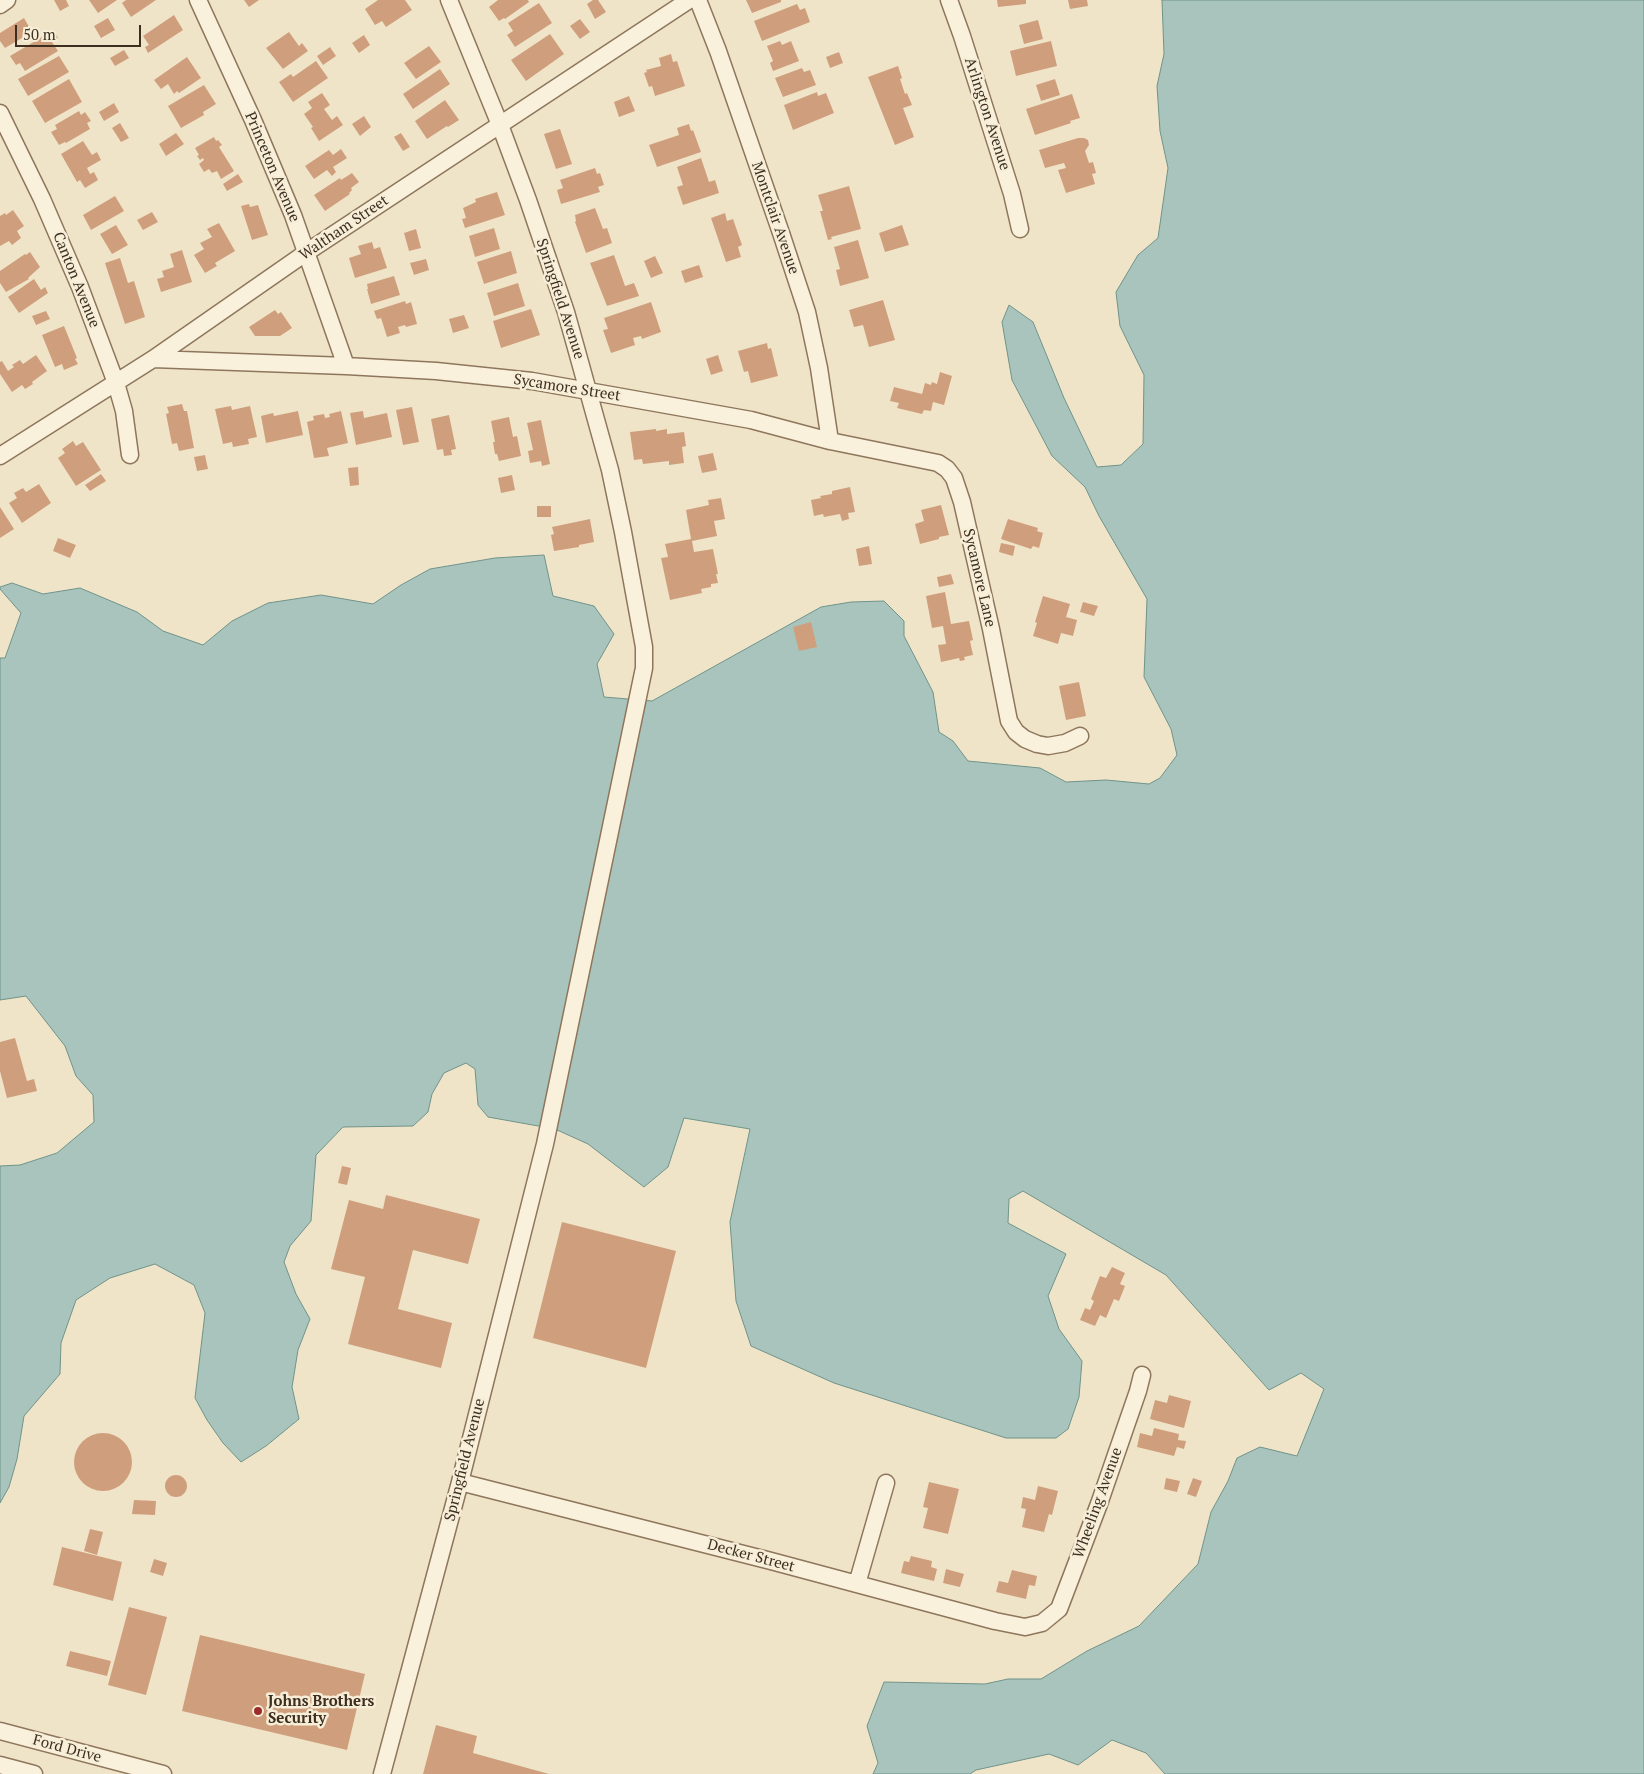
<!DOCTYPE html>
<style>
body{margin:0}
#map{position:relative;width:1644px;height:1774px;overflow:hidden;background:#f0e4c8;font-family:"PT Serif",serif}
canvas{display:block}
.scale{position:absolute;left:15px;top:25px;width:126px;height:22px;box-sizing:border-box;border:2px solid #3d2e20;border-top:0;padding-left:6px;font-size:15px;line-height:18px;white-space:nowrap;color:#3d2e20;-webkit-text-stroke:4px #f7eed8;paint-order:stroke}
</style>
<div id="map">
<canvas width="1644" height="1774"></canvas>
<div class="scale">50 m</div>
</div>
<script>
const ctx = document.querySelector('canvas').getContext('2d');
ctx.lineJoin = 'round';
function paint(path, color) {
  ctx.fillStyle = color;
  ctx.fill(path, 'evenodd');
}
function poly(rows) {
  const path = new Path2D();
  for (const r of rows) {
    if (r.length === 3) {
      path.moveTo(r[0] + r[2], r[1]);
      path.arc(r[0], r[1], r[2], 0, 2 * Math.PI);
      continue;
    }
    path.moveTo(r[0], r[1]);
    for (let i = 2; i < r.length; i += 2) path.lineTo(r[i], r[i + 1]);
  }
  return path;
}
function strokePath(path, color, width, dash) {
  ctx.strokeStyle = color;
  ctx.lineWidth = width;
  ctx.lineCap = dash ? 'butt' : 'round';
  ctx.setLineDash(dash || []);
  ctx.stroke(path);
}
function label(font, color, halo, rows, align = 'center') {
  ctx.font = font + ' "PT Serif",serif';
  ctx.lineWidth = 5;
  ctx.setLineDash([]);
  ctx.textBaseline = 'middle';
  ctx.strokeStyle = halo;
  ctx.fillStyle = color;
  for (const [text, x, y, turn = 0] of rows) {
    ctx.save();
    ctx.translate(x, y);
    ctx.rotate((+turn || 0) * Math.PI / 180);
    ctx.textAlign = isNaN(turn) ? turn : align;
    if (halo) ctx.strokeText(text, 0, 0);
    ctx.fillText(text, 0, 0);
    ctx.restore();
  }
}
const water = poly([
 [1162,0,1644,0,1644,1774,1165,1774,1146,1753,1112,1740,1078,1765,1049,1754,976,1770,970,1774,873,1774,878,1763,867,1726,884,1682,985,1684,1008,1679,1041,1679,1087,1651,1139,1626,1198,1564,1211,1512,1228,1481,1237,1458,1260,1447,1297,1456,1324,1389,1301,1373,1269,1390,1166,1275,1023,1191,1009,1199,1008,1223,1066,1254,1048,1296,1059,1329,1082,1361,1079,1397,1068,1429,1056,1438,1006,1438,834,1383,751,1346,736,1301,730,1222,750,1129,684,1118,668,1167,644,1187,588,1144,555,1129,488,1117,478,1105,475,1069,466,1063,444,1073,432,1094,428,1112,413,1126,343,1127,316,1155,311,1221,290,1246,284,1262,296,1294,310,1319,298,1350,292,1387,299,1419,266,1446,241,1462,223,1443,207,1420,195,1398,205,1313,194,1285,155,1264,110,1278,76,1300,61,1343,60,1374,24,1416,17,1459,9,1487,0,1503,0,1166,20,1165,57,1153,94,1122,93,1095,76,1076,65,1046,26,996,0,1000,0,658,5,658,21,613,0,589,0,587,12,583,43,594,80,588,137,612,163,631,203,645,232,621,268,603,321,595,373,604,401,585,430,569,495,558,544,555,553,596,594,606,614,634,597,664,604,697,652,701,821,607,851,602,884,601,904,621,904,636,933,692,939,732,953,741,968,761,1040,768,1066,782,1106,780,1149,784,1160,778,1177,755,1171,729,1144,677,1147,599,1099,516,1085,487,1052,456,1012,380,1002,322,1009,305,1033,322,1064,398,1097,467,1121,465,1143,444,1144,375,1120,326,1116,292,1138,255,1158,238,1168,168,1160,131,1157,86,1164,54,1162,0]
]);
paint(water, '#a9c4bc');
strokePath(water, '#6f938a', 1);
paint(poly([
 [54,0,66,0,69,6,60,11],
 [89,0,117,0,98,13],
 [126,0,156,0,131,17,122,3],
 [244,0,259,0,249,7],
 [378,0,405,0,412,10,386,27,382,21,375,25,365,9],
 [498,0,528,0,529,2,505,19,504,18,499,21,489,7],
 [593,0,598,0,606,12,595,19,587,4],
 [746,0,781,0,781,2,752,13],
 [997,0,1026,0,1026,4,998,7],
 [1068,0,1087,0,1088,6,1070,9],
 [539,3,552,23,515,47,507,35,513,31,508,23],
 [797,4,800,10,805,8,810,22,762,41,754,21],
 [174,15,183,30,148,53,145,47,149,45,143,36],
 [24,18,32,32,5,48,0,41,0,33],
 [108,18,115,30,101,38,94,26],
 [580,19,590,32,580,39,570,26],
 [1038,20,1043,39,1024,44,1019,25],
 [54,30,58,38,52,42,58,51,25,71,20,63,16,65,10,56],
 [289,32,299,46,302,43,308,51,283,69,266,48],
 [550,34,564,54,526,81,511,60],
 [364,35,370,45,359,53,352,43],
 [780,41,782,45,791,41,799,61,773,71,770,63,773,61,767,46],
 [1051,41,1057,66,1016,76,1010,51],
 [429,46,441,62,416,79,404,63],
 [330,47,336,56,323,65,317,56],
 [124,50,129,58,115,66,110,58],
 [839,52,843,63,830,68,826,57],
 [671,54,673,62,677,61,685,86,655,96,652,86,649,87,644,73,647,72,646,70,661,66,659,58],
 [59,56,69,72,28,96,18,79],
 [187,57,201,78,179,93,177,91,174,94,168,84,161,89,154,80],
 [316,61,328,78,293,102,279,82,291,74,293,77],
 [898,66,902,78,900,79,905,94,907,93,912,105,903,108,914,137,895,145,868,77],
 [802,68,804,72,810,70,816,85,783,97,775,78],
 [440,69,450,84,413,109,403,94],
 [69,79,82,102,45,123,32,101],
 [1055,79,1060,95,1041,101,1036,85],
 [204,85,216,104,203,112,204,115,181,128,168,106],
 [817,92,818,96,826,93,834,113,793,130,784,105],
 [322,93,330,105,324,109,332,120,337,116,343,125,319,141,311,128,313,127,304,114,312,108,308,102],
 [1072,94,1080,118,1070,121,1071,123,1035,135,1026,109],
 [629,96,635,111,619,117,614,102],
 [445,100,459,120,448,127,447,126,427,139,415,121],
 [114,103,119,112,104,121,99,112],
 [79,111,81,115,85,112,91,121,87,123,90,129,66,143,65,142,59,145,51,132,57,129,55,125],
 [364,116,371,127,360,136,352,124],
 [120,123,129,138,121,142,112,128],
 [689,124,691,131,693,130,701,152,657,167,649,145,679,135,677,128],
 [560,129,572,164,556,169,544,134],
 [176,133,184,144,166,156,159,144],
 [401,133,410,147,403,151,394,137],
 [214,137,216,141,218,140,222,145,219,147,234,171,221,179,217,171,212,173,209,169,204,172,199,164,204,160,203,158,200,160,197,156,199,155,195,148],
 [1078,138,1084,138,1088,140,1089,145,1085,151,1089,163,1093,162,1096,173,1092,174,1095,184,1066,193,1058,170,1066,168,1064,163,1045,168,1039,150],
 [83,141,92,155,97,152,101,160,87,168,90,174,94,172,98,180,85,188,80,180,77,182,61,154],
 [341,149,347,158,333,167,336,172,332,176,327,170,314,179,305,166,329,150,333,155],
 [701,158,709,182,715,180,719,193,683,205,677,187,683,185,677,167],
 [595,168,597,174,600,173,604,185,598,187,600,192,561,204,557,190,563,188,560,180],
 [352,173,359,182,351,188,352,190,349,193,350,194,325,211,314,195,340,178,341,180],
 [238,174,243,182,227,191,223,184],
 [849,186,861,229,831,237,832,239,828,240,820,211,823,211,818,195],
 [497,192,505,215,465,228,462,219,466,218,463,208,476,202,475,199],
 [115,196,124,211,91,230,83,215],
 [249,204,250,207,258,205,268,235,252,240,241,206],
 [595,208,603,229,607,228,612,243,586,253,575,222,576,221,575,215],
 [13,210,24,226,17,231,21,238,12,245,9,241,0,246,0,216,5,213,6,215],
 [152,212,158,222,143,230,137,220],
 [725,213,727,221,733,219,742,245,738,247,741,257,726,262,711,218],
 [219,223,235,251,215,263,217,266,205,273,194,255,204,249,200,243,212,237,207,229],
 [116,225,128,245,112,254,100,234],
 [902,225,909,245,885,252,879,233],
 [494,228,500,249,475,257,469,236],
 [416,229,421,248,409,251,404,233],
 [858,240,869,278,840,286,836,270,840,269,834,247],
 [372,242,374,249,380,247,387,268,355,278,349,258,361,254,358,246],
 [182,250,192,282,161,292,157,279,164,277,162,271,174,267,170,254],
 [511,251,517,273,484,284,477,262],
 [30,252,40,267,28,278,29,279,6,292,0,283,0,271,25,254,26,255],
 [614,255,625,286,634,283,639,296,607,306,590,263],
 [655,256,663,273,651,278,644,261],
 [120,258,128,283,134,281,145,317,125,324,105,263],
 [426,259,429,270,414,275,410,263],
 [699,265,703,277,685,283,681,271],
 [394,276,400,295,371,304,367,289,368,289,367,284],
 [34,279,41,290,45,287,48,293,19,313,8,297],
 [518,283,525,306,494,316,487,293],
 [883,300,895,340,869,347,863,325,854,327,849,310],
 [405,301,406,304,411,302,417,324,406,327,405,325,398,327,400,333,387,337,381,318,377,319,374,311],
 [651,302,661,332,642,339,641,336,633,338,635,345,611,353,603,330,608,329,604,318],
 [531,309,540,335,501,348,493,321],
 [275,310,278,314,281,312,292,328,280,336,255,336,249,327],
 [46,311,50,319,36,325,32,316],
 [464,315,469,328,453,333,449,319],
 [64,326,77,358,75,359,78,364,64,370,62,364,55,367,42,335],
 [767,343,768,349,771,348,778,376,751,383,748,371,744,372,738,351],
 [36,355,47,371,32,382,33,384,25,389,22,385,12,392,0,374,0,362,2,361,8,371,14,367,12,365,20,360,23,364],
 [718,355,723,371,711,375,706,359],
 [940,372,952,376,944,405,933,402,931,411,924,410,922,414,897,408,899,403,890,401,894,387,922,394,925,383,931,385,932,382,937,384],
 [182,404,184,411,187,411,194,448,179,451,177,443,172,444,166,414,169,413,167,407],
 [231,406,232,410,250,406,257,437,248,439,249,444,233,447,232,442,223,444,215,409],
 [412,407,419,442,403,445,396,410],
 [298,411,303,435,266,443,261,416,273,413,274,416],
 [341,411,348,443,327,448,329,456,314,458,307,422,314,420,313,416,324,414,325,418,330,417,329,414],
 [363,411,364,418,387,413,392,437,356,445,350,413],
 [449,415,456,449,451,450,452,455,444,456,443,449,437,450,431,419],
 [509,417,513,437,517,436,521,456,499,461,497,454,495,454,493,442,495,442,491,421],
 [541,420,550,464,542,466,541,461,530,463,528,451,533,450,527,423],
 [656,429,656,431,667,429,667,434,684,432,686,446,682,447,684,463,669,465,669,461,643,464,642,459,634,460,630,432],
 [73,441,76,446,83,442,101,470,76,486,58,458,65,453,62,449],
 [713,453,717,470,702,473,698,456],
 [205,455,208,469,197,471,194,457],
 [358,467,359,485,350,486,348,468],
 [101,474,106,481,90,491,85,485],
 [512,475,515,490,501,493,498,478],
 [39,484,51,503,22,523,9,503,17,498,14,493,23,488,26,492],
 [850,487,855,512,848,513,849,519,842,521,840,514,824,517,823,514,814,516,811,500,821,498,820,496,832,494,832,491],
 [721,498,725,519,714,521,717,536,692,541,694,552,713,549,718,574,716,574,718,583,711,584,711,587,701,589,702,593,670,600,661,558,668,557,665,544,691,539,686,510,709,505,708,500],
 [941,505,949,535,939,537,939,539,920,544,915,524,924,521,921,510],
 [537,506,551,506,551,517,537,517],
 [0,507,14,529,0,538],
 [590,519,594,542,579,545,579,547,554,551,551,535,554,534,552,527],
 [1008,519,1038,528,1037,531,1043,533,1039,548,1033,546,1031,549,1001,539],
 [58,538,76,545,70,558,53,551],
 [1001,543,1015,546,1013,556,999,552],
 [869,546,872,564,859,566,856,549],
 [951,574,954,584,939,587,937,577],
 [945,592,951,624,969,621,973,640,970,641,973,655,964,657,965,660,960,661,959,658,941,662,938,645,946,644,943,626,932,628,926,596],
 [1043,596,1070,604,1066,617,1077,620,1073,636,1061,633,1058,644,1033,636,1037,623,1035,622],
 [1083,602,1098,606,1094,616,1080,612],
 [811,622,817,647,799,651,793,627],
 [1079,682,1086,716,1066,720,1059,686],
 [15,1038,27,1081,34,1079,37,1091,7,1098,0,1071,0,1042],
 [342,1166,351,1168,347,1185,338,1183],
 [386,1195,480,1219,468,1264,413,1250,398,1309,452,1323,441,1368,348,1344,365,1277,331,1269,349,1200,383,1209],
 [562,1222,676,1251,646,1368,533,1338],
 [1112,1267,1125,1273,1120,1284,1125,1286,1119,1301,1114,1299,1106,1318,1100,1315,1095,1326,1080,1320,1085,1308,1090,1310,1094,1301,1091,1299,1100,1276,1106,1278],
 [1169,1395,1191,1401,1184,1428,1150,1419,1155,1400,1167,1403],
 [1154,1428,1179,1434,1178,1440,1186,1441,1184,1449,1177,1447,1174,1456,1137,1447,1140,1433,1152,1436],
 [103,1462,29],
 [176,1486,11],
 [1166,1478,1180,1481,1177,1492,1164,1489],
 [1193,1478,1202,1481,1196,1497,1187,1494],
 [929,1482,959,1489,948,1534,923,1528,928,1508,923,1507],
 [1038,1486,1058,1491,1052,1515,1049,1514,1044,1532,1022,1527,1026,1509,1021,1508,1023,1497,1035,1500],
 [134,1500,156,1501,155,1515,132,1514],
 [90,1529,103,1532,97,1555,84,1551],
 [62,1547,122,1562,113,1601,53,1585],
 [911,1556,932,1561,931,1567,937,1569,934,1581,901,1573,904,1561,909,1562],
 [154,1559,167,1563,163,1576,150,1572],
 [946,1569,964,1574,960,1587,943,1583],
 [1012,1570,1037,1576,1035,1586,1029,1585,1026,1599,996,1592,999,1581,1008,1583],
 [129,1607,167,1617,146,1695,108,1685],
 [200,1635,365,1674,347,1750,182,1711],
 [70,1651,111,1661,107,1676,66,1666],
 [436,1725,477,1736,473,1753,549,1774,423,1774]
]), '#cf9f7d');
const minor = poly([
 [198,0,253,120,293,215,346,366],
 [698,0,718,51,781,233,807,312,819,368,830,441],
 [949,0,962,36,1012,194,1020,229],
 [0,5,7,0],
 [0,113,42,199,80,287,116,383,124,411,130,455],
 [153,359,346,366,436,371,532,381,751,420,830,441,938,463,947,469,954,478,962,502,991,629,1009,721,1016,732,1025,739,1037,744,1048,746,1065,743,1080,736],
 [0,456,153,359,307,252,689,0],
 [460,1482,771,1561,995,1621,1025,1627,1042,1623,1059,1609,1099,1504,1138,1391,1142,1375],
 [857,1584,886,1483],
 [0,1731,163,1774],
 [0,1765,34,1774],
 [382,1774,460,1482,545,1144,644,668,644,647,623,532,610,470,566,312,528,200,500,125,449,0]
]);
strokePath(minor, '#8d765c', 19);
strokePath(minor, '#faf1dc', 16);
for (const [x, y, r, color] of [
 [258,1711,5,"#9e2a2b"]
]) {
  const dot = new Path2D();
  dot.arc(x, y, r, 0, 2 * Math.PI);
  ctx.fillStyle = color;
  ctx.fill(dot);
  strokePath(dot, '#f7eed8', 2);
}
label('15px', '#3d2e20', '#f7eed8', [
 ["Arlington Avenue",987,114,72],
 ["Princeton Avenue",272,167,67],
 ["Montclair Avenue",775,218,71],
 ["Waltham Street",344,228,-34],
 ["Canton Avenue",76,280,68],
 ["Springfield Avenue",560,299,72],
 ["Sycamore Street",567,388,9],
 ["Sycamore Lane",979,578,77],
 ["Springfield Avenue",465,1460,-76],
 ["Wheeling Avenue",1098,1503,-70],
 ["Decker Street",751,1556,15],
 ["Ford Drive",67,1749,15]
]);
label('bold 15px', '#3d2e20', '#f7eed8', [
 ["Johns Brothers",268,1702],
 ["Security",268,1719]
], 'left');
</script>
